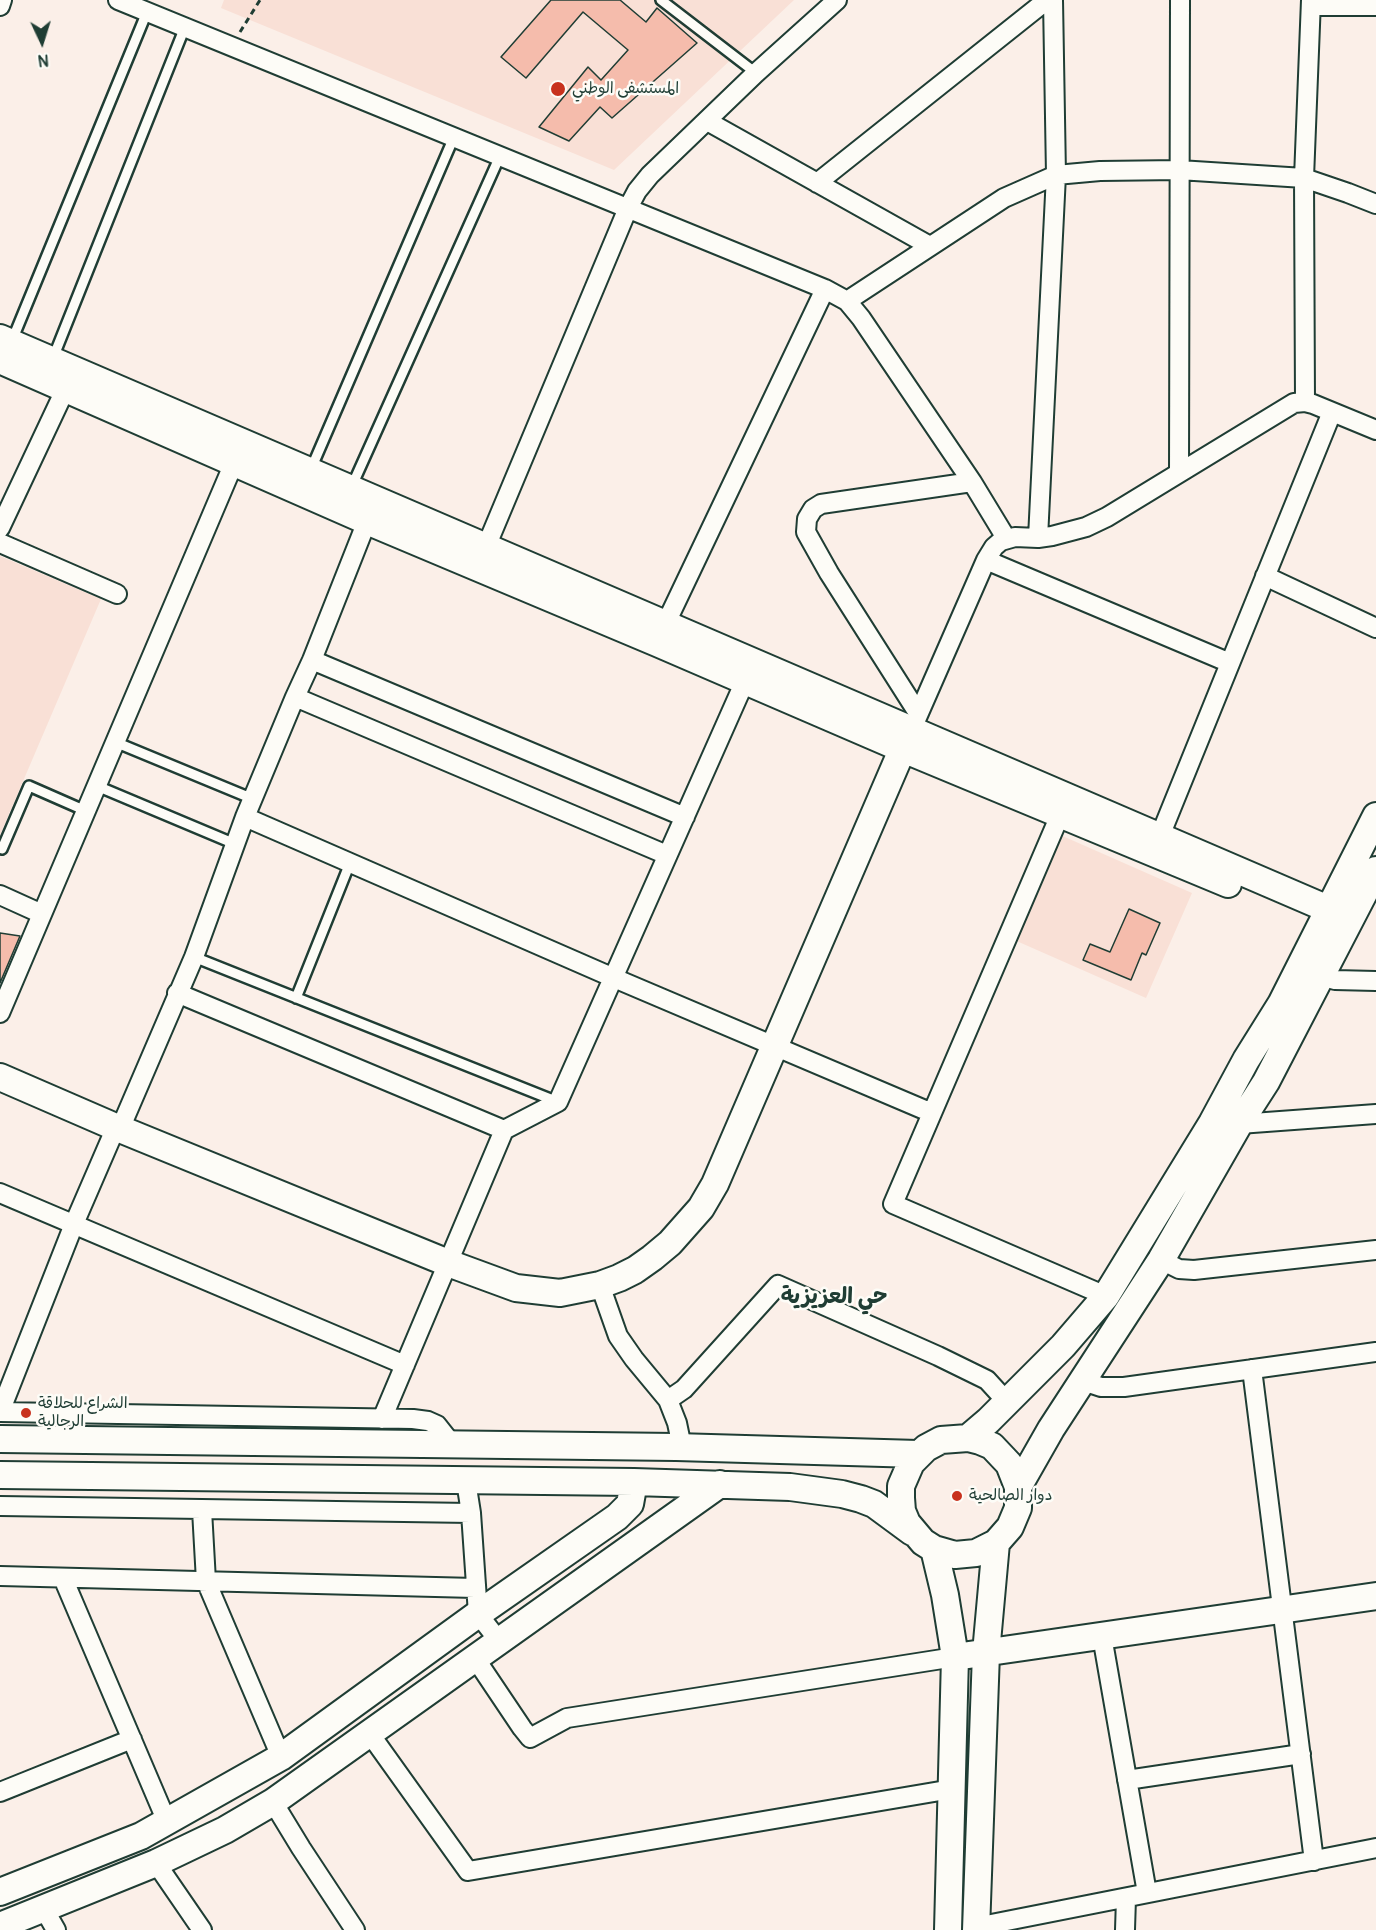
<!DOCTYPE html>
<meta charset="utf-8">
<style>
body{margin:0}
#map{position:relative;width:1376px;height:1930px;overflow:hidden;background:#fbefe8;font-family:Pangolin,sans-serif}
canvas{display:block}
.north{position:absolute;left:12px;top:12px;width:60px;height:60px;-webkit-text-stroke:4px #fdfcf7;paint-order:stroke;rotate:176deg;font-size:16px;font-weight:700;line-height:24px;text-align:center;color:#1f3d34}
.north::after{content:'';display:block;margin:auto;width:21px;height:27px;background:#1f3d34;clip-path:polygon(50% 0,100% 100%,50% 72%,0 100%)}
</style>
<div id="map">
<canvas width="1376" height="1930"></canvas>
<div class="north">N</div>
</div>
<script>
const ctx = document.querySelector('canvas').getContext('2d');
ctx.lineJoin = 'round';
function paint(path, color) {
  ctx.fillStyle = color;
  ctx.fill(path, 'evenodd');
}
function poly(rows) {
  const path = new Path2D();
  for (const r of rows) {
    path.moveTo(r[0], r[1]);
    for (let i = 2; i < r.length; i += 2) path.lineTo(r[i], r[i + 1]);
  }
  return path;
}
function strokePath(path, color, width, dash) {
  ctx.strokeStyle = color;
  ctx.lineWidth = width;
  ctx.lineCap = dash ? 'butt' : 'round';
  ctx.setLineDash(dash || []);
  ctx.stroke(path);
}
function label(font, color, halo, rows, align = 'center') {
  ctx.font = font + ' Pangolin,"Playpen Sans Arabic",sans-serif';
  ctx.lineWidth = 5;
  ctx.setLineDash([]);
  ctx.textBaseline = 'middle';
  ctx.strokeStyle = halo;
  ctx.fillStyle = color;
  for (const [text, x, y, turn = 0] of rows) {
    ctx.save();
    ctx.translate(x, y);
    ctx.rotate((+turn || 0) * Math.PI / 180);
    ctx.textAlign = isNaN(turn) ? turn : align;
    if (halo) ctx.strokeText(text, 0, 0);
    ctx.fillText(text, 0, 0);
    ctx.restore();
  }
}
paint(poly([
 [224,0,794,0,614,170,221,8],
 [0,556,101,599,0,835],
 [1058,834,1192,893,1146,998,1012,939]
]), '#f9e0d6');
const building = poly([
 [551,0,620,0,646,22,657,8,697,43,612,118,600,107,569,141,539,127,588,67,601,80,628,50,583,12,526,78,501,57,551,0],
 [1129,909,1160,923,1146,955,1142,953,1131,980,1083,960,1090,944,1110,952,1129,909],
 [0,933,20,936,0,983,0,933]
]);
paint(building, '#f5bcac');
strokePath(building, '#1f3d34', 1.5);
const lane = poly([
 [661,0,756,73],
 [11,343,147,12],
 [53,358,185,27],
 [311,469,454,137],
 [351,488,500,156],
 [115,742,253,799],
 [97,786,235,844],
 [0,848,2,849,29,786,86,811],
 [194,957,558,1102],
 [296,998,350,863]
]);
const street = poly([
 [118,0,825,289,847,301,861,318,972,482,1006,538],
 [0,6,2,0],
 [1311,6,1376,6],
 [707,121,930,246],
 [817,183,1047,0],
 [847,301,1004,198,1056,175,1100,171,1179,170,1304,178,1348,193,1376,204],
 [1305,402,1304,178,1311,0],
 [1179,472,1180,0],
 [0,528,65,390],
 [1038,538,1056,175,1053,0],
 [0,543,117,594],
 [486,547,628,208,637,191,650,175,756,73,837,0],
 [986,560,1230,663],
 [1265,576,1376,628],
 [666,623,825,289],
 [312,660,685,817],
 [295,697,667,855],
 [918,713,829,573,806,532,807,519,813,509,821,504,972,482],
 [912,729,986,560,994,547,1001,541,1015,537,1038,538,1052,536,1086,527,1107,517,1294,403,1305,402,1313,404,1376,430],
 [1060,815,893,1204,1106,1296],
 [245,817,614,978,932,1113],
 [1160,836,1332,412],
 [0,895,42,914],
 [1321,976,1335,980,1376,981],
 [177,993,504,1130],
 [0,1013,239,451],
 [1239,1124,1376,1114],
 [120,1129,194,957,245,817,295,697,312,660,367,521],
 [0,1193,405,1365],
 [1161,1260,1179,1269,1194,1270,1376,1250],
 [600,1285,618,1336,634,1359,668,1400,677,1423,682,1447],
 [1252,1369,1314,1861],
 [1083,1381,1101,1387,1124,1387,1376,1352],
 [668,1400,684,1389,778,1285,938,1356,987,1380,1008,1403],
 [0,1412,413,1419,428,1421,437,1425,452,1444],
 [0,1412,74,1224,116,1127],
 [382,1419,504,1130,558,1102,745,681],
 [466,1481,471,1513,478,1614,499,1641],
 [0,1506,471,1513],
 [202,1510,206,1581,281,1757],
 [0,1576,475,1588],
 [63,1578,167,1822],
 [1102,1636,1147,1893],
 [475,1658,522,1728,530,1738,567,1718,955,1657],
 [370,1734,468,1871,952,1789],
 [1127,1780,1301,1754],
 [0,1792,132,1739],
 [273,1802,301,1848,355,1930],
 [156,1863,202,1930],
 [44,1909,56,1930],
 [976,1927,1376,1848],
 [1125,1930,1126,1898]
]);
const secondary = poly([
 [0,338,1328,909],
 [0,360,367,521,657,643,903,749,1228,884],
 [0,1077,120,1129,448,1263,516,1288,560,1293,600,1285,619,1278,635,1270,652,1258,670,1243,701,1208,715,1184,909,734],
 [968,1438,980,1441,992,1446,1009,1464,1018,1487,1018,1508,1010,1527,996,1543,976,1553,955,1555,934,1549,923,1542,907,1523,902,1511,901,1498,901,1486,911,1463,926,1448,941,1440,968,1438,988,1421,1063,1346,1106,1296,1212,1123,1246,1060,1281,1004,1376,816],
 [0,1439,676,1447,918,1454],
 [0,1475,634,1482,790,1487,842,1494,861,1499,874,1504,912,1532],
 [1018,1487,1051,1429,1161,1260,1239,1124,1266,1082,1376,870],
 [934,1549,945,1595,955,1657,948,1930],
 [955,1657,1376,1596],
 [0,1892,141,1836,281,1757,478,1614,617,1517,630,1504,634,1482],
 [0,1926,156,1863,225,1830,273,1802,720,1484],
 [976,1930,986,1653,996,1543]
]);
strokePath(lane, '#1f3d34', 14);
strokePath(street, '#1f3d34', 22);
strokePath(secondary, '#1f3d34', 30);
strokePath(poly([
 [240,32,260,0]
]), '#1f3d34', 3, [6, 4.5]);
strokePath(lane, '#fdfcf7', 9);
strokePath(street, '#fdfcf7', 18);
strokePath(secondary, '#fdfcf7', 26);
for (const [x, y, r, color] of [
 [558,89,8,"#c8321e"],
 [26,1413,6,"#c8321e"],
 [957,1496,6,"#c8321e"]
]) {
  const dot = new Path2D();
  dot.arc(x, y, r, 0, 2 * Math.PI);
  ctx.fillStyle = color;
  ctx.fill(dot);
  strokePath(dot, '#fdfcf7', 2);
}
label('16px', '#1f3d34', '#fdfcf7', [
 ["المستشفى الوطني",572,89],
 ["الشراع للحلاقة",38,1404],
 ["الرجالية",38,1422],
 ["دوار الصالحية",969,1496]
], 'left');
label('bold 22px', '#1f3d34', '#fdfcf7', [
 ["حي العزيزية",834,1297]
]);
</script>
